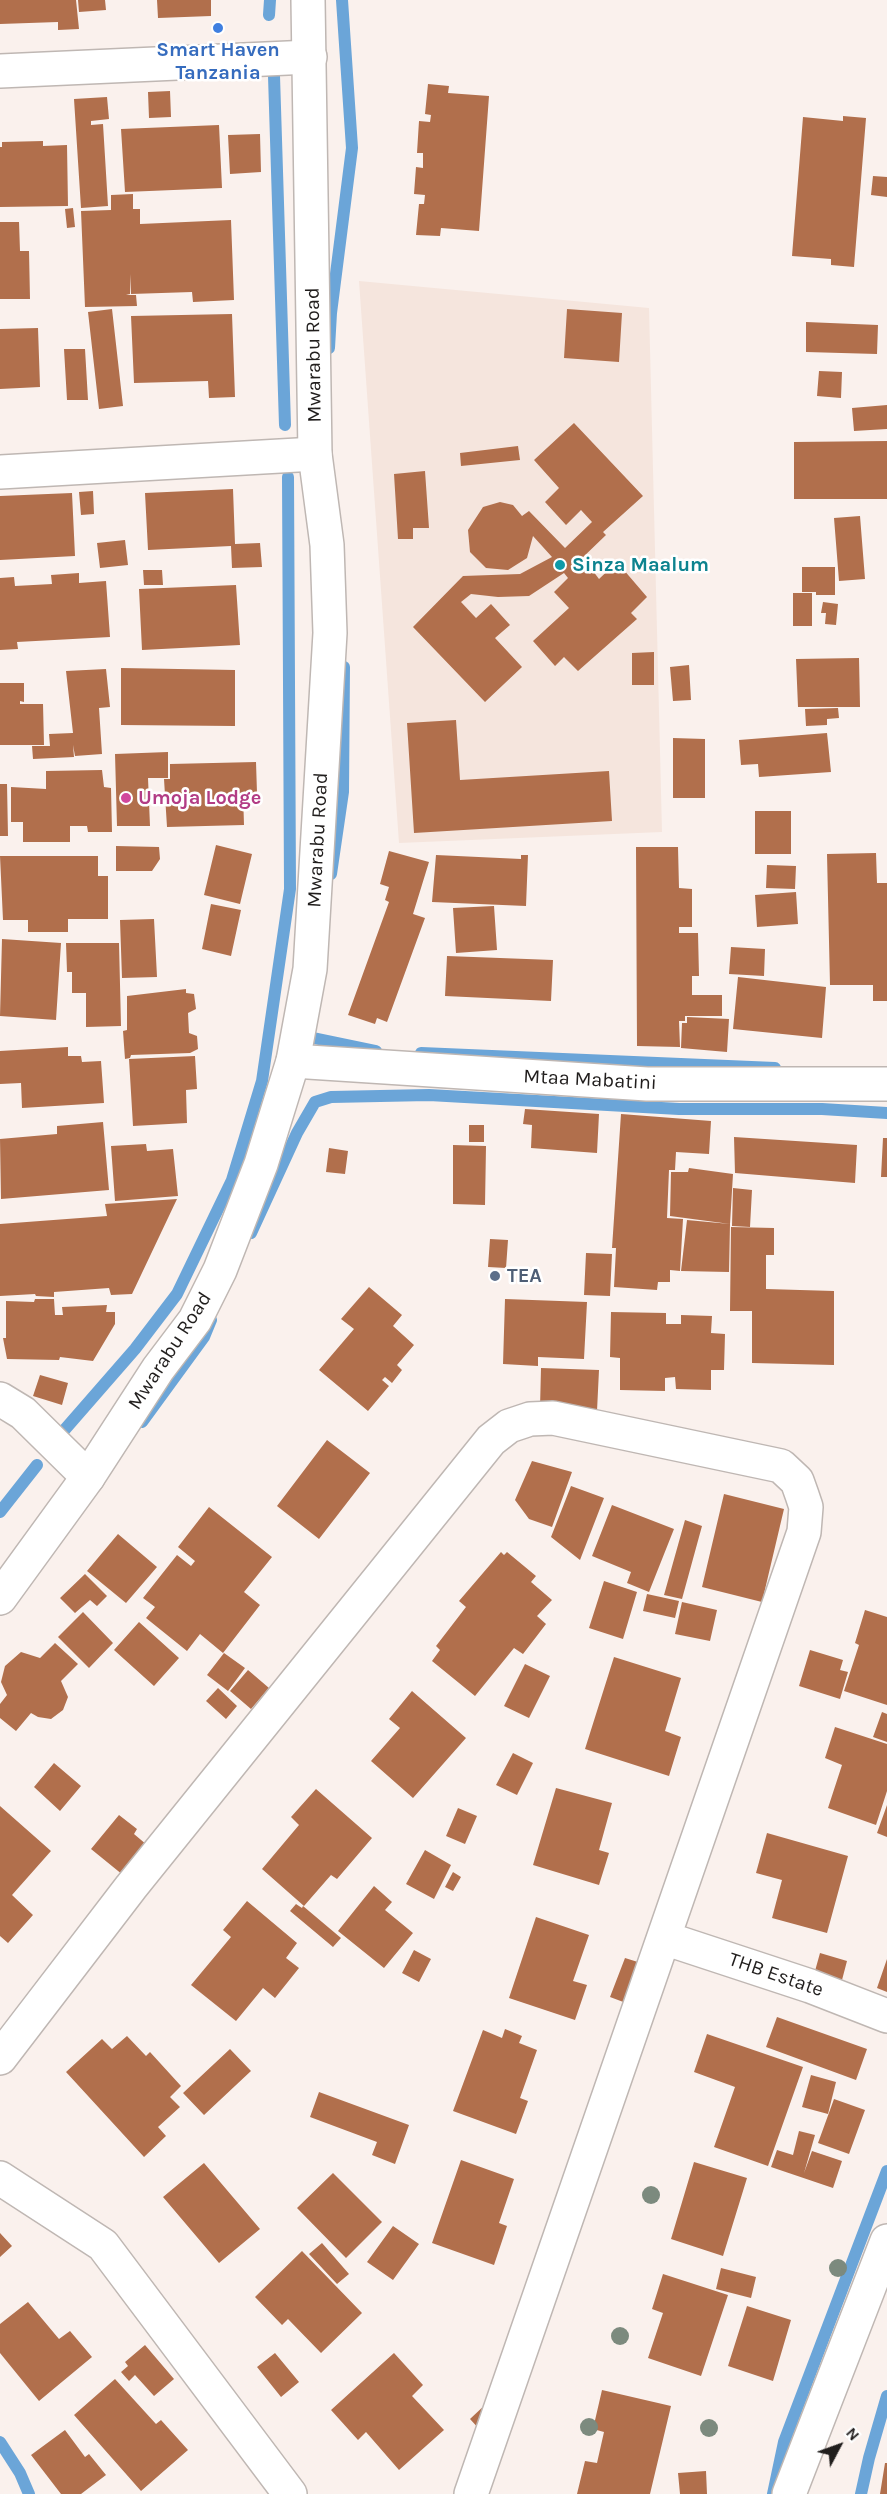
<!DOCTYPE html>
<style>
body{margin:0}
#map{position:relative;width:887px;height:2494px;overflow:hidden;background:#faf1ed;font-family:Karla,sans-serif}
canvas{display:block}
.north{position:absolute;left:809px;top:2416px;width:60px;height:60px;-webkit-text-stroke:4px #fff;paint-order:stroke;rotate:49deg;font-size:16px;font-weight:700;line-height:24px;text-align:center;color:#211e1d}
.north::after{content:'';display:block;margin:auto;width:21px;height:27px;background:#211e1d;clip-path:polygon(50% 0,100% 100%,50% 72%,0 100%)}
</style>
<div id="map">
<canvas width="887" height="2494"></canvas>
<div class="north">N</div>
</div>
<script>
const ctx = document.querySelector('canvas').getContext('2d');
ctx.lineJoin = 'round';
function paint(path, color) {
  ctx.fillStyle = color;
  ctx.fill(path, 'evenodd');
}
function poly(rows) {
  const path = new Path2D();
  for (const r of rows) {
    path.moveTo(r[0], r[1]);
    for (let i = 2; i < r.length; i += 2) path.lineTo(r[i], r[i + 1]);
  }
  return path;
}
function strokePath(path, color, width, dash) {
  ctx.strokeStyle = color;
  ctx.lineWidth = width;
  ctx.lineCap = dash ? 'butt' : 'round';
  ctx.setLineDash(dash || []);
  ctx.stroke(path);
}
function label(font, color, halo, rows, align = 'center') {
  ctx.font = font + ' Karla,sans-serif';
  ctx.lineWidth = 5;
  ctx.setLineDash([]);
  ctx.textBaseline = 'middle';
  ctx.strokeStyle = halo;
  ctx.fillStyle = color;
  for (const [text, x, y, turn = 0] of rows) {
    ctx.save();
    ctx.translate(x, y);
    ctx.rotate((+turn || 0) * Math.PI / 180);
    ctx.textAlign = isNaN(turn) ? turn : align;
    if (halo) ctx.strokeText(text, 0, 0);
    ctx.fillText(text, 0, 0);
    ctx.restore();
  }
}
paint(poly([
 [359,281,649,308,662,832,399,843]
]), '#f5e5dd');
strokePath(poly([
 [269,15,270,0],
 [274,76,285,425],
 [329,348,331,313,352,148,342,0],
 [331,874,343,792,344,667],
 [299,1035,376,1051],
 [421,1053,775,1068],
 [251,1233,297,1133,315,1102,331,1097,429,1095,679,1109,822,1109,887,1113],
 [142,1422,204,1337,211,1320],
 [60,1435,135,1349,177,1294,232,1180,262,1081,290,889,288,477],
 [0,1512,37,1465],
 [0,2442,20,2473,29,2494],
 [773,2494,784,2442,887,2171],
 [861,2494,869,2458,887,2396]
]), '#6ba5d8', 12);
paint(poly([
 [0,0,76,0,79,29,58,30,58,22,0,24],
 [78,0,105,0,106,10,79,12],
 [157,0,211,0,211,16,158,18],
 [428,84,449,86,448,93,489,96,479,231,441,228,440,236,416,235,419,204,424,204,425,195,414,194,416,167,423,168,423,153,417,153,419,121,430,122,431,115,425,114],
 [170,91,171,117,149,118,148,92],
 [107,97,109,119,91,121,91,125,103,124,108,206,81,208,74,99],
 [843,116,866,118,854,267,831,265,831,259,792,256,803,117,843,121],
 [219,125,222,188,125,192,121,129],
 [260,134,261,172,230,174,228,135],
 [43,141,43,146,67,145,68,206,0,207,0,147,2,147,2,142],
 [873,176,887,177,887,197,871,195],
 [133,194,133,209,140,209,140,224,231,220,234,300,193,302,192,292,131,294,130,274,130,294,126,295,136,295,137,306,85,307,81,211,111,210,111,195],
 [73,208,75,227,67,228,65,209],
 [0,222,19,222,20,251,29,251,30,299,0,299],
 [112,309,123,406,99,409,88,312],
 [567,309,622,313,619,362,564,358],
 [232,314,235,397,209,398,208,381,134,383,131,316],
 [806,322,878,325,877,354,806,352],
 [38,328,40,387,0,389,0,329],
 [64,349,85,349,88,400,67,400],
 [819,371,842,372,841,398,817,396],
 [887,405,887,429,854,431,852,408],
 [574,423,643,496,603,532,606,535,579,561,590,574,593,571,599,579,617,562,647,597,631,613,637,619,578,671,564,657,555,666,533,641,569,608,554,592,568,578,564,573,529,596,498,597,471,594,461,602,476,618,491,604,510,625,495,638,522,667,485,702,413,627,463,576,520,574,552,557,533,536,527,558,508,570,486,568,470,552,468,530,483,507,500,502,513,505,522,516,529,511,565,548,592,522,581,510,566,525,545,502,559,488,534,460],
 [887,441,887,499,794,499,794,442],
 [518,446,520,460,461,466,460,453],
 [425,471,429,528,413,528,413,539,398,539,394,474],
 [233,489,235,544,260,543,262,567,232,568,231,546,148,550,145,493],
 [93,491,94,514,81,515,79,492],
 [72,493,75,556,0,560,0,496],
 [860,516,865,579,839,581,834,518],
 [125,540,128,565,100,568,97,543],
 [802,567,835,567,835,595,816,595,816,592,802,592],
 [143,570,162,570,163,585,144,585],
 [79,573,79,583,106,581,110,637,17,642,18,649,0,650,0,578,14,577,15,586,52,584,51,575],
 [236,585,240,645,142,650,139,589],
 [793,593,812,593,812,626,793,626],
 [823,602,838,604,836,625,825,624,826,613,821,613],
 [654,652,654,685,632,685,632,653],
 [859,658,860,707,798,707,796,659],
 [689,665,691,700,673,701,670,667],
 [121,668,235,670,235,726,121,725],
 [106,669,110,707,99,708,102,754,75,756,73,745,74,757,33,759,32,746,50,746,49,734,73,733,66,671],
 [0,683,24,683,24,702,20,701,20,704,43,704,44,745,0,745],
 [838,708,839,718,827,719,827,725,806,726,805,709],
 [456,720,460,780,609,771,612,821,414,833,407,723],
 [827,733,831,772,759,777,758,764,741,765,739,740],
 [673,738,705,739,705,798,673,798],
 [168,752,168,778,148,778,150,826,117,826,115,754],
 [256,762,257,793,243,793,244,825,167,827,164,779,170,779,170,764],
 [102,770,104,787,111,788,112,832,88,832,87,826,70,826,70,842,23,842,23,822,11,822,11,787,46,789,46,771],
 [0,784,7,784,8,836,0,836],
 [755,811,791,811,791,854,755,854],
 [216,845,252,854,240,904,204,895],
 [116,846,159,847,160,859,152,871,116,871],
 [636,847,678,847,679,888,692,889,692,927,679,927,679,933,698,933,699,976,692,976,692,995,722,995,722,1016,685,1016,685,1021,679,1021,680,1047,637,1046],
 [389,851,429,862,413,914,425,918,387,1022,377,1018,375,1024,348,1015,389,902,385,900,389,887,380,884],
 [876,853,877,883,887,883,887,1001,873,1001,873,985,830,985,827,854],
 [436,855,521,859,521,855,528,855,526,906,432,902],
 [0,856,98,856,98,876,108,876,108,919,68,919,68,932,28,932,28,920,3,920],
 [767,865,796,866,795,889,766,888],
 [796,892,798,924,757,927,755,895],
 [211,904,241,910,231,956,202,949],
 [494,906,497,950,456,953,453,908],
 [154,919,157,977,122,978,120,920],
 [2,939,61,943,56,1020,0,1016],
 [66,943,119,943,121,1026,86,1027,86,993,72,993,72,972,67,972],
 [731,947,765,949,764,976,729,974],
 [447,956,553,960,551,1001,445,996],
 [738,977,826,987,822,1038,733,1029],
 [186,989,186,993,194,994,196,1009,188,1013,189,1033,197,1036,198,1049,190,1053,131,1055,130,1058,125,1059,123,1031,127,1030,127,996],
 [687,1017,729,1019,727,1052,681,1048,682,1023,687,1023],
 [68,1047,68,1056,81,1056,82,1062,101,1061,104,1103,22,1108,21,1083,0,1084,0,1051],
 [195,1056,197,1089,186,1090,187,1123,133,1126,129,1059],
 [525,1109,599,1114,597,1153,531,1148,532,1125,523,1124],
 [621,1114,711,1121,709,1154,676,1152,675,1170,669,1170,667,1218,683,1219,680,1271,670,1270,670,1282,658,1282,657,1290,614,1287,616,1248,612,1248],
 [103,1122,109,1190,1,1199,0,1139,57,1134,57,1126],
 [469,1125,484,1125,484,1142,469,1142],
 [734,1137,857,1145,855,1183,735,1173],
 [883,1138,887,1138,887,1177,881,1177],
 [146,1144,147,1151,173,1149,178,1196,115,1201,111,1146],
 [453,1145,486,1146,485,1205,453,1204],
 [329,1148,348,1151,345,1174,326,1172],
 [689,1168,733,1174,730,1224,670,1216,671,1172,688,1172],
 [733,1188,752,1190,750,1227,732,1226],
 [177,1199,132,1294,111,1295,109,1288,54,1292,54,1297,36,1296,35,1294,0,1296,0,1224,107,1216,105,1204],
 [687,1220,730,1224,729,1272,681,1271],
 [731,1227,774,1228,774,1255,766,1255,766,1289,834,1291,834,1365,752,1363,752,1311,730,1311],
 [490,1239,508,1240,506,1268,488,1267],
 [586,1253,612,1254,610,1296,584,1295],
 [369,1287,402,1315,393,1326,414,1345,397,1365,402,1370,392,1383,385,1377,382,1380,389,1386,368,1411,319,1370,354,1329,341,1319],
 [35,1299,54,1299,55,1315,63,1315,62,1307,107,1305,106,1312,115,1312,115,1324,93,1361,60,1357,59,1360,7,1359,3,1338,6,1338,6,1301,34,1302],
 [505,1299,587,1302,584,1359,538,1357,538,1366,503,1364],
 [611,1312,666,1313,666,1324,681,1324,681,1315,712,1316,711,1333,725,1334,724,1370,711,1370,711,1390,676,1389,675,1377,665,1378,665,1391,620,1390,620,1358,610,1357],
 [541,1368,599,1370,597,1411,540,1408],
 [40,1375,68,1383,62,1405,33,1396],
 [327,1440,370,1473,319,1539,277,1506],
 [532,1461,572,1472,552,1527,529,1519,515,1500],
 [571,1486,604,1498,580,1560,551,1537],
 [724,1494,784,1509,762,1602,702,1587],
 [612,1505,674,1529,649,1592,627,1583,631,1572,592,1556],
 [209,1507,272,1557,244,1592,260,1605,223,1653,200,1634,187,1651,146,1618,155,1607,143,1598,177,1555,191,1566,195,1561,178,1547],
 [685,1520,702,1526,682,1599,664,1595],
 [118,1534,157,1567,126,1603,87,1571],
 [501,1552,504,1555,507,1552,536,1576,531,1582,552,1600,537,1616,546,1624,523,1654,514,1648,475,1696,432,1661,440,1650,436,1646,466,1607,459,1601],
 [85,1574,107,1596,97,1606,90,1600,75,1613,60,1598],
 [604,1581,637,1592,623,1639,589,1628],
 [647,1594,679,1601,675,1618,643,1611],
 [682,1602,717,1610,710,1641,675,1634],
 [865,1610,887,1617,887,1705,844,1691,859,1645,855,1643],
 [83,1612,113,1643,89,1668,58,1637],
 [139,1622,179,1658,154,1686,114,1650],
 [55,1643,78,1664,61,1681,68,1697,63,1710,51,1719,38,1717,31,1713,16,1731,0,1718,0,1704,7,1695,1,1682,5,1666,21,1652,40,1658],
 [810,1650,843,1660,840,1670,848,1672,840,1699,799,1686],
 [224,1653,245,1668,228,1691,207,1675],
 [614,1657,681,1678,665,1731,681,1737,669,1776,585,1749],
 [525,1664,550,1676,529,1718,504,1706],
 [248,1670,269,1688,251,1709,230,1691],
 [218,1688,237,1706,226,1719,206,1701],
 [412,1691,466,1738,413,1798,371,1761,400,1728,389,1719],
 [882,1712,887,1714,887,1742,873,1737],
 [835,1727,887,1744,887,1791,876,1825,828,1808,842,1765,825,1758],
 [513,1753,533,1763,517,1795,496,1785],
 [54,1763,81,1786,60,1811,34,1787],
 [556,1788,612,1803,599,1850,609,1853,599,1885,533,1865],
 [316,1789,372,1838,337,1879,331,1875,304,1906,262,1869,299,1825,291,1817],
 [887,1805,887,1837,877,1833],
 [0,1806,51,1851,12,1895,33,1915,8,1943,0,1936],
 [458,1808,477,1816,465,1844,446,1836],
 [119,1815,137,1829,134,1834,147,1845,123,1875,91,1849],
 [767,1833,848,1856,827,1933,772,1918,782,1880,756,1873],
 [425,1850,451,1865,434,1899,406,1884],
 [453,1872,461,1877,453,1891,445,1887],
 [374,1886,392,1902,385,1910,413,1933,384,1968,338,1931],
 [247,1901,297,1943,286,1958,299,1968,275,1998,263,1988,236,2021,191,1985,231,1937,223,1930],
 [296,1904,302,1908,303,1906,341,1938,333,1947,290,1911],
 [536,1917,589,1935,573,1981,587,1985,575,2020,509,1998],
 [414,1950,431,1959,419,1982,402,1973],
 [820,1953,847,1961,842,1980,815,1971],
 [625,1958,641,1963,626,2003,610,1997],
 [887,1959,887,1992,877,1988],
 [777,2017,867,2049,856,2080,766,2047],
 [505,2029,522,2036,519,2043,537,2050,520,2098,528,2101,516,2134,453,2111,483,2030,502,2038],
 [707,2034,803,2067,768,2166,714,2147,735,2087,694,2072],
 [127,2036,146,2056,150,2052,181,2086,170,2097,180,2107,158,2127,166,2136,144,2157,66,2072,102,2039,112,2049],
 [230,2049,251,2071,204,2115,183,2093],
 [811,2075,836,2082,828,2114,802,2107],
 [319,2092,409,2125,395,2164,372,2155,377,2142,310,2117],
 [834,2099,865,2110,849,2154,818,2143],
 [799,2131,815,2135,804,2173,812,2151,842,2161,833,2188,771,2167,777,2150,793,2155],
 [461,2160,514,2179,499,2223,507,2226,494,2265,432,2243],
 [694,2162,747,2178,723,2256,671,2239],
 [204,2163,260,2229,219,2263,163,2197],
 [333,2173,382,2222,346,2258,297,2208],
 [393,2226,419,2244,393,2280,367,2262],
 [0,2233,12,2246,0,2257],
 [322,2243,349,2274,337,2284,309,2254],
 [302,2251,362,2313,321,2353,288,2319,282,2325,255,2297],
 [721,2268,756,2277,751,2298,716,2289],
 [663,2274,728,2295,701,2376,648,2358,663,2313,652,2309],
 [28,2302,59,2339,70,2331,92,2357,39,2401,0,2353,0,2324],
 [747,2306,791,2320,773,2381,728,2366],
 [145,2345,174,2379,154,2396,135,2375,129,2381,121,2372,128,2366,125,2362],
 [275,2353,299,2382,281,2397,257,2367],
 [394,2353,423,2385,412,2396,444,2430,399,2470,366,2432,358,2440,331,2410],
 [115,2379,156,2424,161,2420,188,2450,141,2491,74,2415],
 [602,2390,671,2406,650,2494,577,2494,585,2461,597,2463,604,2432,593,2429],
 [487,2403,481,2431,470,2419],
 [65,2430,85,2457,89,2454,106,2475,81,2494,61,2494,31,2455],
 [885,2463,887,2463,887,2494,880,2494],
 [706,2471,707,2494,680,2494,678,2473]
]), '#b16f4c');
const minor = poly([
 [0,71,310,57],
 [0,472,315,454],
 [293,1061,647,1084,887,1084],
 [0,1399,23,1413,88,1477],
 [664,1938,810,1986,887,2016],
 [0,2058,131,1887,491,1440,509,1426,530,1419,553,1418,781,1466,797,1481,802,1495,806,1507,804,1532,471,2494],
 [0,2178,103,2245,290,2494]
]);
const tertiary = poly([
 [0,1598,88,1477,158,1369,195,1320,220,1270,261,1164,293,1061,310,969,330,633,327,545,315,454,308,0],
 [789,2494,887,2241]
]);
strokePath(minor, '#bfb7b3', 36);
strokePath(tertiary, '#bfb7b3', 36);
strokePath(minor, '#fff', 33);
strokePath(tertiary, '#fff', 33);
ctx.fillStyle = '#7c8a7e';
for (const [x, y] of [
 [651,2195],
 [838,2268],
 [620,2336],
 [589,2427],
 [709,2428]
]) {
  ctx.beginPath();
  ctx.arc(x, y, 9, 0, 2 * Math.PI);
  ctx.fill();
}
for (const [x, y, r, color] of [
 [218,28,6,"#3f7fe0"],
 [560,565,6,"#0f9aa8"],
 [126,798,6,"#d1479c"],
 [495,1276,6,"#5c6f8a"]
]) {
  const dot = new Path2D();
  dot.arc(x, y, r, 0, 2 * Math.PI);
  ctx.fillStyle = color;
  ctx.fill(dot);
  strokePath(dot, '#fff', 2);
}
label('bold 20px', '#366cbe', '#fff', [
 ["Smart Haven",218,50],
 ["Tanzania",218,73]
]);
label('20px', '#211e1d', '#fff', [
 ["Mwarabu Road",314,355,-91],
 ["Mwarabu Road",318,840,-87],
 ["Mtaa Mabatini",590,1080,3],
 ["Mwarabu Road",170,1351,-57],
 ["THB Estate",776,1975,19]
]);
label('bold 20px', '#0d838f', '#fff', [
 ["Sinza Maalum",572,565]
], 'left');
label('bold 20px', '#b23c85', '#fff', [
 ["Umoja Lodge",138,798]
], 'left');
label('bold 20px', '#4e5e75', '#fff', [
 ["TEA",507,1276]
], 'left');
</script>
